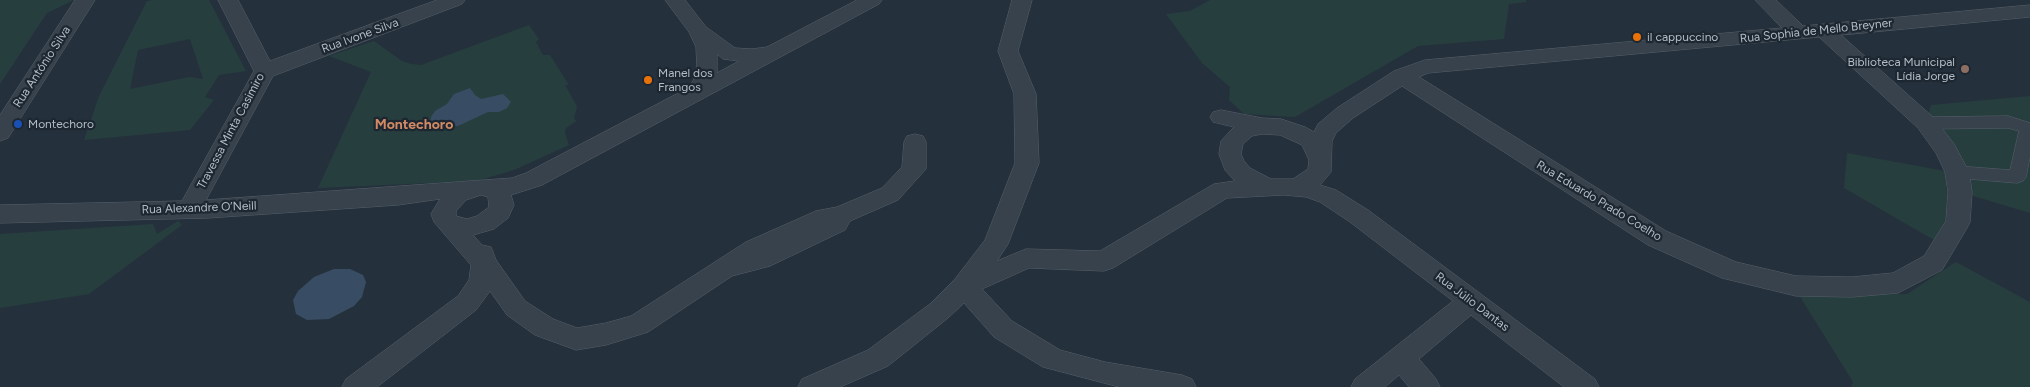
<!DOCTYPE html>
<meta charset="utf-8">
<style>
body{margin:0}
canvas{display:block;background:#24303c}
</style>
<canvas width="2030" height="387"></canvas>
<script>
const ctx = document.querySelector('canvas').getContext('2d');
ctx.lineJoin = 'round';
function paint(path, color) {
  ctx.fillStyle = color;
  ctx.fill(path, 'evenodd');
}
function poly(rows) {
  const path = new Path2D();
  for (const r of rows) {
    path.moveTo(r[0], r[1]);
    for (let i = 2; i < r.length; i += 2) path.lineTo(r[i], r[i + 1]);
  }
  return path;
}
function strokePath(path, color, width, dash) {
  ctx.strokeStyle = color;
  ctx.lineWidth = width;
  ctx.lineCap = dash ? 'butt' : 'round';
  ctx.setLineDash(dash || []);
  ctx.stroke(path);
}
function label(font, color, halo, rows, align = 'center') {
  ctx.font = font + ' Figtree,sans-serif';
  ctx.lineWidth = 4.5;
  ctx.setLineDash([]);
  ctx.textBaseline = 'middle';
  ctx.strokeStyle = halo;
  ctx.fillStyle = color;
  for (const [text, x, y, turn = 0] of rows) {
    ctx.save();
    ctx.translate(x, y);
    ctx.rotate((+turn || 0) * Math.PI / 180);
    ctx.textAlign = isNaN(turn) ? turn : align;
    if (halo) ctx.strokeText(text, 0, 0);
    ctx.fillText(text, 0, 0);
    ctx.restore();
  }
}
paint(poly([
 [0,0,74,0,47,13,0,84],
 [153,0,209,0,246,71,219,75,205,97,214,100,190,130,84,140,99,96,147,1],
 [190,39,203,79,189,77,130,89,138,50],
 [1210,0,1526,0,1526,2,1509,4,1504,39,1418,46,1295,117,1244,114,1229,100,1230,87,1202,63,1166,14,1190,11],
 [529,25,539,39,536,42,543,55,550,55,569,85,565,85,577,106,574,119,577,121,566,128,565,133,569,145,514,170,477,181,318,188,371,72,329,56,374,41,402,61,411,64,421,65],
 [2030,96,2030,213,1960,192,1926,123,1931,105],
 [1847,153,1945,171,1947,196,1946,220,1934,240,1844,188],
 [178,221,182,225,89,294,0,308,0,234,153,224,157,234],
 [1956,262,2030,302,2030,387,1851,387,1853,382,1799,295,1907,294]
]), '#273e3e');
paint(poly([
 [470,88,475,95,481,99,503,94,511,102,507,108,499,112,488,112,458,126,430,126,431,117,435,111,447,104,454,94],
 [334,269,350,269,363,275,366,282,362,297,354,306,329,319,307,320,296,314,293,300,298,291,314,277]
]), '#384d63');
const pedestrian = poly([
 [2008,116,2030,123,2030,157,2026,177,2023,181,2017,183,1957,178,1951,176,1948,172,1951,168,1957,166,2010,170,2019,131,2008,128,1926,129,1920,127,1918,123,1920,119,1926,117,2008,116]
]);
const minor = poly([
 [75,0,95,0,8,138,0,141,0,115,75,0],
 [218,0,238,0,270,61,437,0,465,0,462,4,273,76,206,200,512,178,526,173,684,90,693,81,697,69,696,47,689,32,665,0,685,0,706,27,735,48,752,49,767,47,857,0,882,0,879,4,542,185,511,195,514,205,508,218,494,229,473,235,482,245,491,247,496,260,525,301,553,319,577,328,606,323,631,316,746,242,816,211,837,207,882,188,902,167,904,142,907,136,915,134,923,136,926,142,926,169,898,200,850,221,845,230,770,266,732,276,648,332,606,345,576,350,535,335,507,315,490,291,476,310,377,387,342,387,346,379,458,296,469,280,471,265,434,222,431,214,440,199,398,205,208,218,0,223,0,205,182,201,254,71,218,0],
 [717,54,723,59,739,61,717,73,717,54],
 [481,195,488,197,489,207,477,216,467,219,456,216,456,211,466,200,481,195],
 [1012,0,1032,0,1018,51,1036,94,1039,163,1008,244,997,261,1026,249,1100,251,1214,184,1235,181,1225,170,1219,154,1221,141,1234,127,1213,122,1210,117,1213,112,1221,110,1262,118,1281,119,1305,127,1314,132,1318,124,1337,108,1394,71,1425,60,1782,28,1755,0,1776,0,1803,26,2030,5,2030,17,1841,35,1934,118,1954,144,1969,172,1972,192,1970,222,1967,228,1942,270,1898,293,1852,297,1796,296,1722,278,1648,245,1402,86,1353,118,1336,133,1332,141,1331,172,1320,185,1336,190,1368,210,1595,379,1599,387,1564,387,1471,315,1419,359,1436,379,1440,387,1409,387,1399,375,1385,387,1351,387,1355,379,1453,301,1350,222,1320,202,1306,197,1284,195,1227,198,1113,268,1104,271,1029,268,982,289,1012,321,1060,350,1105,362,1182,375,1192,379,1196,387,1119,387,1043,367,994,337,964,303,948,318,888,366,840,387,798,387,802,379,868,350,930,304,955,279,985,240,1015,163,1014,94,998,51,1012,0],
 [1819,37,1918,128,1936,153,1945,172,1948,192,1946,221,1924,256,1893,273,1852,277,1796,276,1736,262,1666,231,1419,77,1428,73,1819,37],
 [1262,134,1280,135,1302,145,1309,160,1308,169,1293,179,1271,179,1250,168,1244,161,1241,154,1243,144,1252,136,1262,134]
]);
strokePath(pedestrian, '#56606a', 1);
strokePath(minor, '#56606a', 1);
paint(pedestrian, '#38424c');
paint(minor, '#38424c');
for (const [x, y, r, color] of [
 [1637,37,5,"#e8710a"],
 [1965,69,5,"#8d6e63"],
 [648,80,5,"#e8710a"],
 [18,124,5,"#1a4fb4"]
]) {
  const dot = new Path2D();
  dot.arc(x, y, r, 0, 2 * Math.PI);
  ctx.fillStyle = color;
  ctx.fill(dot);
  strokePath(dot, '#1d2731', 2);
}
label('12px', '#b3bdc8', '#1d2731', [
 ["Rua Sophia de Mello Breyner",1816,31,-6],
 ["Rua Ivone Silva",360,36,-20],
 ["Rua António Silva",42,67,-57],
 ["Travessa Minta Casimiro",231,131,-62],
 ["Rua Eduardo Prado Coelho",1599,201,31],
 ["Rua Alexandre O’Neill",199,208,-2],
 ["Rua Júlio Dantas",1472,302,37]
]);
label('12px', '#b3bdc8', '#1d2731', [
 ["il cappuccino",1647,37],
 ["Biblioteca Municipal",1955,62,"right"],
 ["Lídia Jorge",1955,76,"right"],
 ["Manel dos",658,73],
 ["Frangos",658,87],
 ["Montechoro",28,124]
], 'left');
label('bold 14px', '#d28a64', '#1d2731', [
 ["Montechoro",414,125]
]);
</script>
